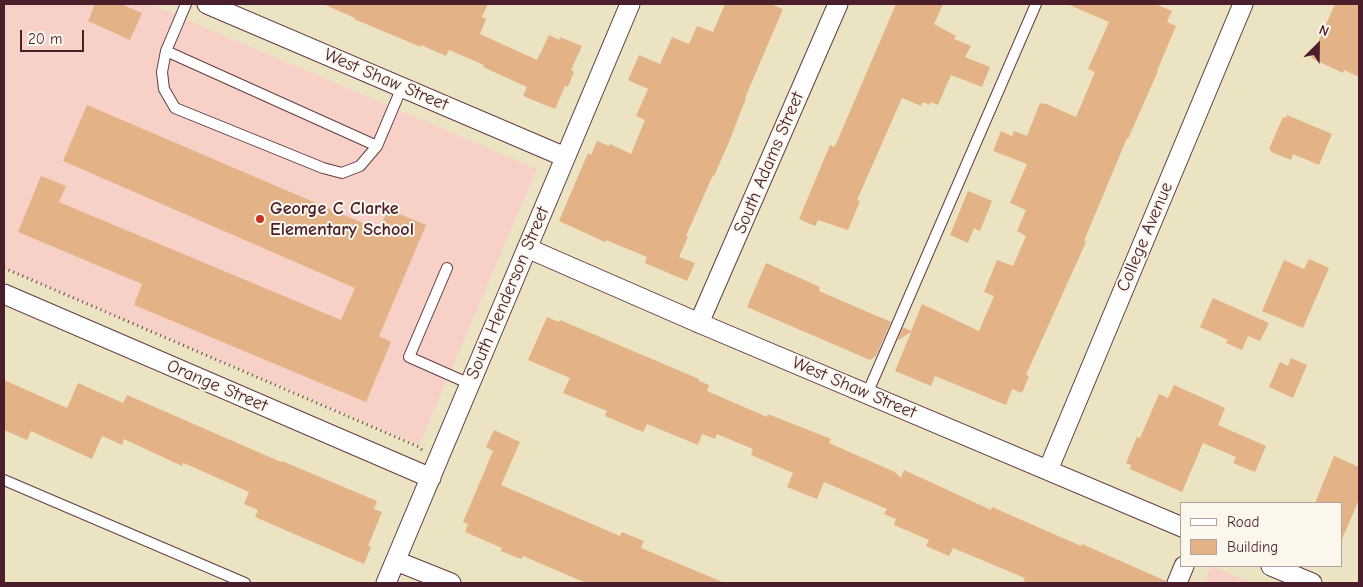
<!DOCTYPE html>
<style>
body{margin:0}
#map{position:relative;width:1363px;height:587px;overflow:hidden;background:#ece3c3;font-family:"Comic Neue",sans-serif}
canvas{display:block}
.frame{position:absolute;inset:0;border:5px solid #4a1f2b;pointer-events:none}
.legend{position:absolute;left:1180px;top:502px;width:162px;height:65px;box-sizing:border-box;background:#fbf7ec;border:1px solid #b4a19f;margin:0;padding:6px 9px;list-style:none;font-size:15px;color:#4a1f2b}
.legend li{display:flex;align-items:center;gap:10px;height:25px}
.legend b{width:25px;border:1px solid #b4a19f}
.north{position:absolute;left:1293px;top:20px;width:50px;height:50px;-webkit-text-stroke:4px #fbf7ec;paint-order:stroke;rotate:23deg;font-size:14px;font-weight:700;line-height:20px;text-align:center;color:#4a1f2b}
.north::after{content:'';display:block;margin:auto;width:18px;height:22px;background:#4a1f2b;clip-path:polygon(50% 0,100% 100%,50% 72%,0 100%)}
.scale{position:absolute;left:20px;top:30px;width:64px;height:22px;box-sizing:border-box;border:2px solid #4a1f2b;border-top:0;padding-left:6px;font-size:15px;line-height:18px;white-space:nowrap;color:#4a1f2b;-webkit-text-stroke:4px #fbf7ec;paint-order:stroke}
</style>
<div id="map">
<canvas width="1363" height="587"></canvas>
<div class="frame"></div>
<ul class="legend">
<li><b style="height:6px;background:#fff"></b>Road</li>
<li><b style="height:14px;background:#e3b387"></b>Building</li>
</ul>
<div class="north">N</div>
<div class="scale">20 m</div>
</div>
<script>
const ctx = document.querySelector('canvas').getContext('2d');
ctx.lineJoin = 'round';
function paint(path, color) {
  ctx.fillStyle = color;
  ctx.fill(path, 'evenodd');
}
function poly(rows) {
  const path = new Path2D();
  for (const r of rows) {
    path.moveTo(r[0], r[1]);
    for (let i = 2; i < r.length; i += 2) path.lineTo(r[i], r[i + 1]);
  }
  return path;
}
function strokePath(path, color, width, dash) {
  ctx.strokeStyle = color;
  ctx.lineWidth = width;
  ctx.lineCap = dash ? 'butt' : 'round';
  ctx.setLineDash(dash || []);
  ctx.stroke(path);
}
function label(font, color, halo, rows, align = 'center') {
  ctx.font = font + ' "Comic Neue",sans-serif';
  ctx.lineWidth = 4;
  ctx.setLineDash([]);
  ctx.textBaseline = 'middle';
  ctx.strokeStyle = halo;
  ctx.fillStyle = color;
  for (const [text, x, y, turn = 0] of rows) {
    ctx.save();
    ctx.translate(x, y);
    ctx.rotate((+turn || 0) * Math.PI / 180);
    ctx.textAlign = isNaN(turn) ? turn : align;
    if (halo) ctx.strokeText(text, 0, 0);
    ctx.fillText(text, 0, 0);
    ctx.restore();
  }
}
paint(poly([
 [4,4,150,4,537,169,419,445,4,268],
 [1211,566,1252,583,1204,583]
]), '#f7d1c7');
paint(poly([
 [95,4,121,4,142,13,130,40,88,21],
 [323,4,488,4,482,17,486,19,480,34,537,60,549,35,559,40,560,37,582,46,571,70,574,72,568,87,565,86,555,109,523,96,527,87,483,67,484,65,449,50,446,56,421,45,421,47,354,19,355,18],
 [725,4,770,4,783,9,745,98,746,98,743,106,729,142,714,176,713,175,686,236,688,237,679,257,695,263,687,281,645,263,647,257,606,240,605,242,559,221,588,153,591,155,597,141,609,146,610,144,631,154,645,120,636,116,648,89,628,80,639,55,660,64,672,37,689,44,697,26,713,32],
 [896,4,943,4,934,24,956,36,954,39,971,46,965,57,990,67,982,87,951,75,938,105,931,102,930,105,923,102,921,106,902,98,857,200,860,201,848,230,818,220,815,226,799,219,830,145,834,147,836,144],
 [1067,4,1155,4,1172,11,1167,22,1176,26,1157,71,1158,71,1128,139,1127,138,1084,241,1086,242,1026,375,1029,376,1022,393,1012,389,1006,405,935,376,931,386,895,371,911,332,897,341,903,327,911,331,922,304,979,331,994,296,984,292,997,260,1013,266,1026,236,1017,231,1026,210,1010,203,1027,164,993,151,1001,131,1012,136,1014,131,1027,136,1040,103,1044,104,1044,103,1076,117,1095,72,1088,69,1109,22],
 [1335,4,1359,4,1359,77,1344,70,1343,73,1311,58],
 [87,105,379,230,388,209,426,225,379,336,391,342,366,402,134,305,142,284,18,232,41,176,66,186,59,202,341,320,355,288,63,161],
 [1287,115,1332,134,1319,165,1293,154,1291,160,1271,152,1271,150,1269,149,1283,117,1286,118],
 [968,191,992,201,980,231,974,228,968,243,950,235],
 [1309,259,1329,268,1303,328,1262,311,1284,260,1304,269],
 [766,263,820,287,819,291,891,322,876,356,870,360,747,307],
 [1213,298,1269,323,1260,341,1248,336,1242,350,1226,343,1228,340,1200,327],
 [547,317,559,322,560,320,699,379,699,381,709,385,707,391,767,417,768,414,831,439,829,443,895,472,901,478,904,470,991,510,992,507,1081,546,1082,544,1166,581,1166,583,1023,583,1025,578,953,548,949,556,926,546,929,540,894,525,896,519,884,514,887,509,824,482,817,499,787,487,793,473,751,455,753,449,717,434,715,439,702,434,698,445,647,424,643,432,605,416,607,411,563,393,570,378,528,360],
 [1291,358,1307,365,1293,398,1269,387,1280,362,1288,366],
 [4,380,67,408,78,383,123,403,127,395,281,462,282,461,377,501,374,509,382,512,368,546,371,547,364,564,255,517,258,510,244,504,249,492,193,467,183,463,182,466,124,439,122,445,102,436,92,459,31,431,27,440,4,430],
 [1174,385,1225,408,1218,425,1266,446,1255,472,1233,463,1236,457,1203,443,1182,492,1130,469,1131,465,1126,463,1137,437,1140,438,1159,394,1168,398],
 [494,430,520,442,501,485,620,536,622,532,644,541,641,548,725,583,586,583,523,556,521,559,501,551,502,548,465,532,468,524,463,522,493,451,486,447],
 [1334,456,1359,467,1359,500,1342,539,1342,503,1315,503]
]), '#e3b387');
const lane = poly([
 [186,4,166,51,162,72,164,89,175,108,323,168,342,173,360,166,377,146,402,87],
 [166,51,377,146],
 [447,268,409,357,470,384],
 [867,394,1036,4],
 [4,480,245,583]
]);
const street = poly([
 [207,4,565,157],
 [527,248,699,323,1182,527],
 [4,294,431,478],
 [699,323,838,4],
 [1048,470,1243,4],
 [396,561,451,583],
 [1271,566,1312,583],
 [386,583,630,4],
 [1177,583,1184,566]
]);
strokePath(lane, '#623c42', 12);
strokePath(street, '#623c42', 21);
strokePath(poly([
 [4,268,419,447,422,450]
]), '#623c42', 3, [1, 4]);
strokePath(lane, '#fff', 10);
strokePath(street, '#fff', 19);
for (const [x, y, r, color] of [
 [260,219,5,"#c8321e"]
]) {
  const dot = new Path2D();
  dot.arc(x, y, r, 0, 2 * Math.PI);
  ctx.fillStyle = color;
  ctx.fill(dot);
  strokePath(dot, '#fbf7ec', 2);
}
label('18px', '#4a1f2b', '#fbf7ec', [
 ["West Shaw Street",386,80,23],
 ["South Adams Street",769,163,-67],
 ["College Avenue",1145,237,-67],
 ["South Henderson Street",508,293,-67],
 ["Orange Street",217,386,23],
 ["West Shaw Street",854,388,23]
]);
label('bold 18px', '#4a1f2b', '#fbf7ec', [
 ["George C Clarke",270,209],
 ["Elementary School",270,230]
], 'left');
</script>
